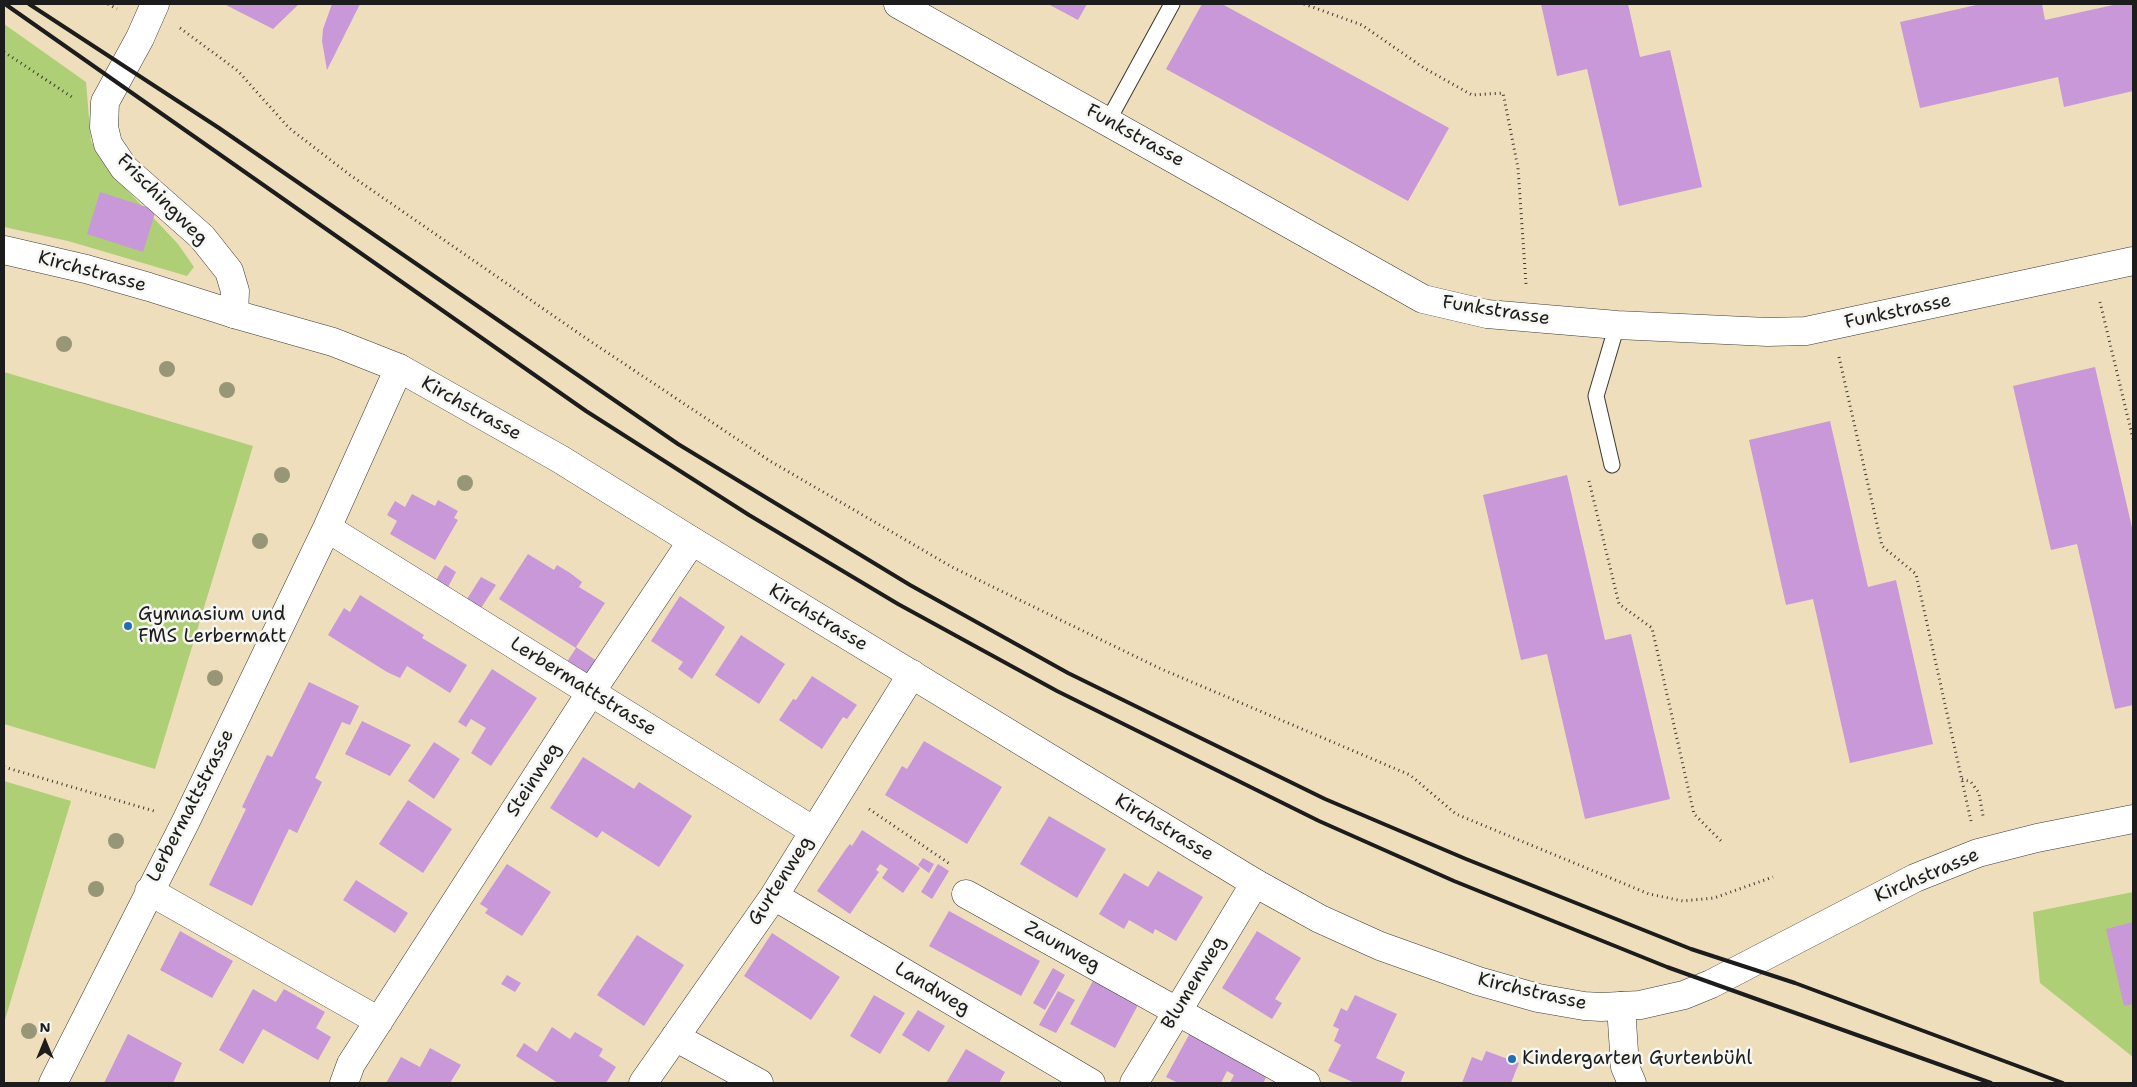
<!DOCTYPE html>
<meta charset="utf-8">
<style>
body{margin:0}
#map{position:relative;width:2137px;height:1087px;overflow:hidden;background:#eedebc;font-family:"Shantell Sans",sans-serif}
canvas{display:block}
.frame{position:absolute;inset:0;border:5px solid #1c1c1c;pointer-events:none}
.north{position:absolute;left:20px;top:1017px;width:50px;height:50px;-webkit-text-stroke:4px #f6f6f2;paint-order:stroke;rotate:0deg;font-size:14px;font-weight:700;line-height:20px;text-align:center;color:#1c1c1c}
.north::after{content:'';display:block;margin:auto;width:18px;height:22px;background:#1c1c1c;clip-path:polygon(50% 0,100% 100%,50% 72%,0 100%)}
</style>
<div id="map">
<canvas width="2137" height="1087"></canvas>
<div class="frame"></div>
<div class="north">N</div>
</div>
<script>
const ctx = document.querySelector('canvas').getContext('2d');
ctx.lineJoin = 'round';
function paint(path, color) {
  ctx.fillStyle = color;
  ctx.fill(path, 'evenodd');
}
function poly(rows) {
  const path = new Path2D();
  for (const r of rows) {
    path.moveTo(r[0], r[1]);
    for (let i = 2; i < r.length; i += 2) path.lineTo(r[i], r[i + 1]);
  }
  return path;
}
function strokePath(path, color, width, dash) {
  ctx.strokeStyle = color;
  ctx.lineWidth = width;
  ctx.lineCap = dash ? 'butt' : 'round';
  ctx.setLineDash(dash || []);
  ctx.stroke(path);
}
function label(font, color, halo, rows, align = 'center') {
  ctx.font = font + ' "Shantell Sans",sans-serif';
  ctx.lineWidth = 5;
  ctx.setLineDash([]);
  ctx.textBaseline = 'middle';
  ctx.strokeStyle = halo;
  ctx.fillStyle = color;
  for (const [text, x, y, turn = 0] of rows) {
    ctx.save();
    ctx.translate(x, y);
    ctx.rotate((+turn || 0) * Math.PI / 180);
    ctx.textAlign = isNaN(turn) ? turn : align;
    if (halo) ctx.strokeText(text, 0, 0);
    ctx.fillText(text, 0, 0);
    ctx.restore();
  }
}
paint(poly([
 [4,24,86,82,91,141,111,173,178,244,194,267,187,276,68,241,4,227],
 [4,372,253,446,155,769,4,724],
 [4,781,71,801,4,1023],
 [2133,892,2133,1057,2040,983,2033,912]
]), '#afcf76');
paint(poly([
 [224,4,299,4,273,29],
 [332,4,360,4,327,70,322,41,323,29],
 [1048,4,1087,4,1078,20],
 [1202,4,1222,4,1449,128,1408,201,1166,69],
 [1541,4,1628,4,1640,57,1670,50,1702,187,1619,206,1587,69,1557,76],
 [1981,4,2042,4,2045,20,2118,4,2133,4,2133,91,2064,107,2058,77,1920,108,1900,22],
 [100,192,156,210,143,252,87,234],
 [2095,367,2133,532,2133,705,2115,709,2077,544,2051,550,2013,386],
 [1830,421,1868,587,1896,580,1933,744,1850,763,1813,599,1786,605,1749,440],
 [1567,475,1605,640,1631,634,1670,799,1585,819,1547,654,1521,660,1483,495],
 [412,494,435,506,438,500,458,511,454,518,458,520,435,560,390,534,397,521,387,515,395,501,405,507],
 [528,554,554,570,557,565,570,573,582,582,579,587,605,603,576,647,597,661,586,679,565,665,576,648,499,599],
 [445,565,456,572,448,587,436,580],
 [481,577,496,585,481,608,467,599],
 [360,595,424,635,422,638,467,665,450,693,407,666,400,678,387,672,328,635,344,608,350,612],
 [680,596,725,627,692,679,678,669,683,662,651,641],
 [741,635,785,664,759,704,715,675],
 [492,669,537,698,491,766,471,753,486,728,471,719,466,727,458,722],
 [812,676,857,705,847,719,843,717,822,749,779,720,793,699,796,700],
 [309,682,359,706,350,725,342,722,315,778,322,782,297,833,289,829,252,906,209,885,246,809,242,807,267,755,272,757],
 [362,721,411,745,390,776,345,754],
 [924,741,1002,787,967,844,885,795,902,766,907,769],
 [434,742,460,759,434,799,408,781],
 [583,757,634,789,639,782,692,816,659,867,602,831,597,838,550,808],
 [408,800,452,829,423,873,379,844],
 [1049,816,1106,849,1077,898,1020,864],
 [862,830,920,868,903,893,882,878,888,869,880,864,876,870,879,872,850,914,817,891,846,849,850,844,852,846],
 [923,858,934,864,929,873,918,865],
 [507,864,551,892,522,936,485,913,488,909,480,904],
 [938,864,949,871,932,899,921,892],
 [1158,871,1203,897,1176,941,1155,929,1153,934,1129,920,1124,929,1099,914,1124,873,1148,887],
 [356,880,408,913,395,933,343,900],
 [949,911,1040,961,1021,996,929,946],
 [2133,922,2133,1004,2124,1006,2106,929],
 [180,931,233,961,212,998,160,970],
 [1257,931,1301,958,1275,999,1282,1003,1272,1019,1222,988],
 [772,933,840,977,811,1020,744,976],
 [637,935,684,965,644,1026,597,995],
 [1053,968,1065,975,1045,1010,1033,1003],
 [507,975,521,983,515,992,501,984],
 [1094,979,1139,1003,1115,1048,1070,1024],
 [253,989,276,1002,284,989,325,1012,316,1028,331,1037,318,1060,263,1029,243,1064,219,1050],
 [1058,991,1075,1000,1056,1033,1039,1025],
 [874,995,905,1013,880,1054,850,1036],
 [1355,995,1397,1014,1376,1058,1405,1072,1400,1083,1355,1083,1328,1071,1341,1045,1334,1041,1339,1029,1333,1026,1341,1008,1347,1011],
 [918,1010,945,1026,929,1052,902,1035],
 [552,1027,570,1039,575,1032,603,1049,599,1056,616,1067,606,1083,558,1083,516,1056,524,1043,537,1052],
 [1190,1033,1268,1074,1263,1083,1230,1083,1234,1075,1227,1071,1221,1083,1178,1083,1166,1077],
 [128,1034,182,1063,173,1083,104,1083],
 [430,1048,461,1065,450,1083,386,1083,401,1057,420,1067],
 [966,1049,1005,1072,999,1083,946,1083],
 [1486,1051,1519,1063,1511,1083,1462,1083,1472,1057,1482,1061]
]), '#c898d9');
const lane = poly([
 [1108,121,1172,4],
 [1612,465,1596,396,1617,325]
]);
const street = poly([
 [155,4,140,38,105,102,104,127,108,144,124,168,202,237,229,271,235,291,234,314],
 [898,4,1423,299,1487,314,1617,325,1768,332,1806,331,2133,261],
 [327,528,814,831],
 [149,891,379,1021],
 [966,894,1306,1083],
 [774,896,1091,1083],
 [1621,1006,1625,1067,1632,1083],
 [675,1037,759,1083],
 [53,1083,186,821,327,528,399,368],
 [344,1083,351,1064,591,692,692,541],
 [643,1083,774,896,912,674],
 [1134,1083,1255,883]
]);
const secondary = poly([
 [4,250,86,269,149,287,234,314,333,342,399,368,560,459,692,541,1255,883,1320,919,1380,946,1478,981,1538,998,1584,1006,1601,1007,1640,1005,1684,995,1711,984,1915,878,1978,853,2037,838,2133,819]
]);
strokePath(lane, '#3c3934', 17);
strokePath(street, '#3c3934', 29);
strokePath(secondary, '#3c3934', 29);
strokePath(poly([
 [108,4,117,9],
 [1304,4,1362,25,1424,68,1472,95,1503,93,1518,168,1526,284],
 [180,28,238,71,289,128,350,175,587,339,770,461,952,567,1159,668,1410,775,1456,814,1649,894,1683,901,1714,898,1773,877],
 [4,52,72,97],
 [2100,302,2133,439],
 [1839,357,1882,546,1916,574,1971,821],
 [1589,481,1619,604,1652,628,1694,814,1723,843],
 [4,767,154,811],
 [1962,779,1971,782,1979,793,1983,816],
 [869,809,950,864]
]), '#3c3934', 3, [1, 4]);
strokePath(lane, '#fff', 15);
strokePath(street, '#fff', 28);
strokePath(secondary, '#fff', 28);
strokePath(poly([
 [5,4,586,411,749,515,898,604,1057,691,1319,821,1454,881,1667,967,1991,1083],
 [29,4,219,128,678,444,910,585,1068,673,1325,799,1466,859,1691,949,1795,983,2063,1083]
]), '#1c1c1c', 4);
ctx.fillStyle = '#979676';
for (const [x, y] of [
 [64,344],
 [167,369],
 [227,390],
 [282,475],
 [465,483],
 [260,541],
 [215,678],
 [116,841],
 [96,889],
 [29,1031]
]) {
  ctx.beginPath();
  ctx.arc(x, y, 8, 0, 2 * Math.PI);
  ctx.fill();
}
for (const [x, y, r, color] of [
 [128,626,5,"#1f6fb2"],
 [1512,1059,5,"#1f6fb2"]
]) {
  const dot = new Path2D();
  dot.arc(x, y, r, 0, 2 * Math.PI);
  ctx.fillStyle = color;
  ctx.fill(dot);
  strokePath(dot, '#f6f6f2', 2);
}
label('19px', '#1c1c1c', '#f6f6f2', [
 ["Funkstrasse",1135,136,29],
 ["Frischingweg",162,200,45],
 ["Kirchstrasse",92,272,15],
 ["Funkstrasse",1496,311,9],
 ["Funkstrasse",1898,312,-12],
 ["Kirchstrasse",471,409,29],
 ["Kirchstrasse",818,618,31],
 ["Lerbermattstrasse",583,687,32],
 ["Steinweg",534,780,-57],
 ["Lerbermattstrasse",191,806,-63],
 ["Kirchstrasse",1164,828,31],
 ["Kirchstrasse",1927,876,-23],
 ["Gurtenweg",781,881,-57],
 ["Zaunweg",1062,947,29],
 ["Blumenweg",1194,983,-59],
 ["Landweg",932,989,31],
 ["Kirchstrasse",1532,992,13]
]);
label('19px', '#1c1c1c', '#f6f6f2', [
 ["Gymnasium und",138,615],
 ["FMS Lerbermatt",138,637],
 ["Kindergarten Gurtenbühl",1522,1059]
], 'left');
</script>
